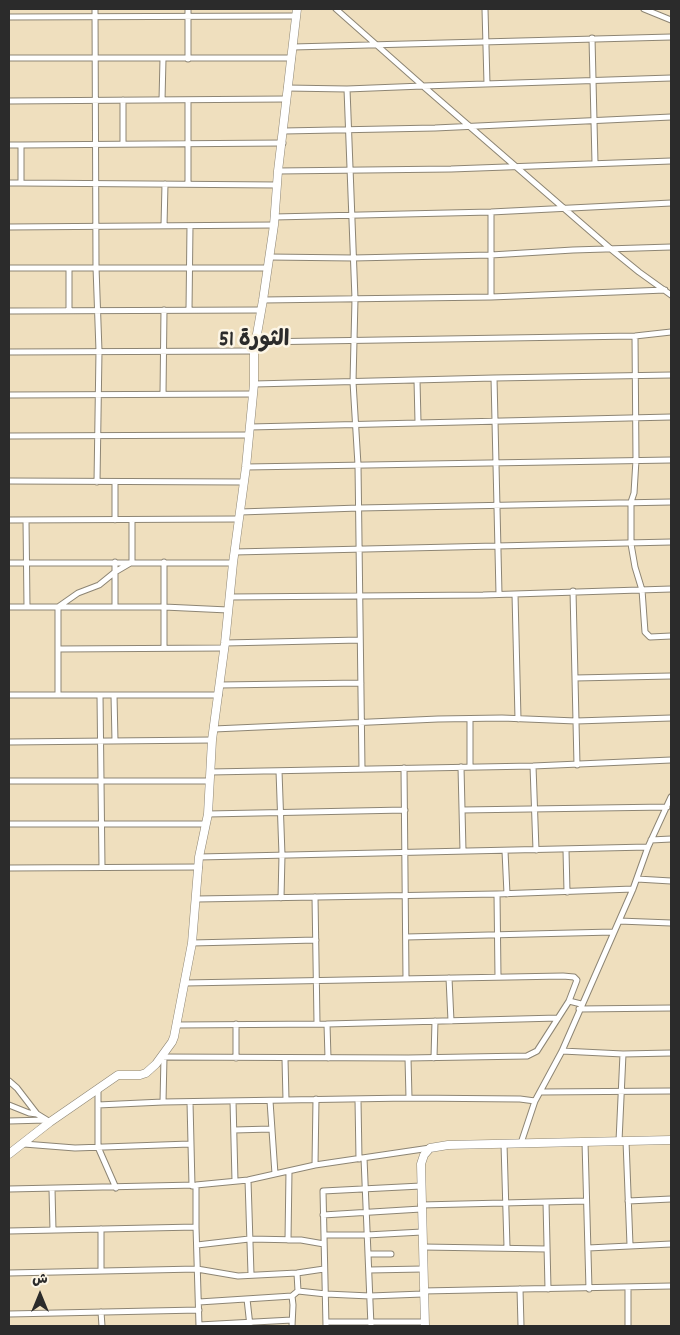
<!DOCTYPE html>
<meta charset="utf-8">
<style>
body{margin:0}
#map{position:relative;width:680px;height:1335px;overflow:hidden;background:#efdfbe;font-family:Dekko,"Playpen Sans Arabic",sans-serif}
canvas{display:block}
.frame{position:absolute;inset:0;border:10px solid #2b2b2b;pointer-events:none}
.north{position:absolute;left:15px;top:1270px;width:50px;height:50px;-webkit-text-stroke:4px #fcf5e5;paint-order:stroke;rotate:0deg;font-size:14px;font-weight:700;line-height:20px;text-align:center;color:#2b2b2b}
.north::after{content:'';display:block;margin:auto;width:18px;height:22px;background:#2b2b2b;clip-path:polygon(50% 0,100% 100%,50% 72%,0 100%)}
</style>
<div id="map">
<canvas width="680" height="1335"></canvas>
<div class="frame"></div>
<div class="north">ش</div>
</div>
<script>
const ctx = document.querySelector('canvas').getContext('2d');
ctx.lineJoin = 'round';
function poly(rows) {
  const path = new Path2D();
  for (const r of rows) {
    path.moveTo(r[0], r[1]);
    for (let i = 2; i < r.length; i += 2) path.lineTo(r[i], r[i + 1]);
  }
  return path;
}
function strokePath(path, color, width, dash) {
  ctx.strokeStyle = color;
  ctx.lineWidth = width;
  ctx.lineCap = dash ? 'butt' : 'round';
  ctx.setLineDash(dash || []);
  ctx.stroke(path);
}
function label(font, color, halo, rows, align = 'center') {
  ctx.font = font + ' Dekko,"Playpen Sans Arabic",sans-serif';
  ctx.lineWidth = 5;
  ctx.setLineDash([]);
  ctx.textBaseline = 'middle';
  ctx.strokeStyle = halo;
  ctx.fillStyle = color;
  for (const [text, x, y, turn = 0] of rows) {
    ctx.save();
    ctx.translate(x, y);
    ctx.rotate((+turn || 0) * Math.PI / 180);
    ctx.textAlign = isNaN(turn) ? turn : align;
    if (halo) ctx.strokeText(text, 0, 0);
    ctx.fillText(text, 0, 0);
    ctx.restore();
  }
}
const street = poly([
 [95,9,96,267,99,351,97,482],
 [188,9,188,59],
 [336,9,423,86,671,78],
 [485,9,487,84],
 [644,9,671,20],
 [9,17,296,16],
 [592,38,595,163],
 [293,47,671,37],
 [9,58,292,58],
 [287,88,347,89,423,86,612,250,639,272,671,295],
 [347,89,355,299,353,382,358,465,362,769],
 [123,100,123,143],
 [162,100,163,59],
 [188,100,188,184],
 [9,101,286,99],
 [284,131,435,128,671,117],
 [9,145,21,145,21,183,9,183],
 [21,145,283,143],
 [278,171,451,169,671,161],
 [21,183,277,185],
 [491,212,491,297],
 [274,217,491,212,671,203],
 [164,226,165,184],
 [9,227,274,225],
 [269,257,353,258,491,255,573,250,671,247],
 [9,268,267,268],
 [69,269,69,311],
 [263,300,491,297,665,290],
 [189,310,190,226],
 [9,311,261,310],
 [635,336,636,460,634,493,631,502,631,544,635,567,642,590,645,632,650,637,671,636],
 [255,342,635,336,671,332],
 [9,352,254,351],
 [494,378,499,594],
 [417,380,418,422],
 [254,384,494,378,671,375],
 [163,394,164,310],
 [9,395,253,394],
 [250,427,671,417],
 [9,436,249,435],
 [246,467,671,460],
 [9,481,243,482],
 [115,482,115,520],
 [240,512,359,508,671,502],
 [9,520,238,519],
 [26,520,27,607],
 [234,552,671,542],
 [115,562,115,607],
 [9,563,233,563],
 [573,591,577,765],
 [515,594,518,719],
 [230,597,483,595,671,589],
 [9,607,164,607,228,610],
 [225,643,360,640],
 [164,648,164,562],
 [58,649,225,648],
 [575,678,671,676],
 [220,685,361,683],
 [9,695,219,695],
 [58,695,58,607,78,593,99,585,115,572,132,562,132,520],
 [100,695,102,867],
 [114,695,115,741],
 [214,729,438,719,502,718,576,721,671,718],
 [9,742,212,740],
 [533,766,536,850],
 [461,767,463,851],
 [470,767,470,719],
 [404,768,406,979],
 [279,771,282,855,281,898],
 [210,772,533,766,671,760],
 [9,781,209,781],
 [462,810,667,807],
 [208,814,405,810],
 [9,824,206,824],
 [651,840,671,839],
 [566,850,567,892],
 [505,851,507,894],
 [199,857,648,847],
 [9,868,199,867],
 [637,879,671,881],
 [497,894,498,977],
 [315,897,317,1023],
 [197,899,497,894,633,889],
 [619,921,671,923],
 [406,937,613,932],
 [192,943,316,940],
 [449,978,451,1021],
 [185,983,563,976,574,977,577,980,569,1001],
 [579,1009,671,1008],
 [327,1024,328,1058],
 [176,1025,327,1024,558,1018],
 [562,1051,623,1054,671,1053],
 [161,1057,408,1058,527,1056,537,1051,569,1001,581,1004],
 [236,1058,236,1024],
 [408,1058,409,1098],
 [434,1058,435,1021],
 [285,1059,286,1100],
 [9,1081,17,1088,37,1114,50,1122],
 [98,1091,98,1105],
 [541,1092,671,1091],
 [358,1100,359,1159],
 [233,1101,235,1181],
 [270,1101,275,1174],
 [163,1102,164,1057],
 [190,1102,192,1186],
 [9,1105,29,1113,37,1114],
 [9,1121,46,1120],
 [234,1130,271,1129],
 [619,1141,623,1054],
 [626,1141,630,1245],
 [585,1142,589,1289],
 [521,1143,535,1101,562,1051,633,889,648,847,671,797],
 [24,1144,75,1148,190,1144],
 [504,1144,507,1247],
 [364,1158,371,1326],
 [315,1165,316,1099],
 [248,1180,251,1274],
 [196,1185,196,1227,199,1326],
 [116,1188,98,1147,98,1105,163,1102,409,1098,520,1099,535,1101],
 [9,1189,196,1185,248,1180,315,1165,430,1148],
 [52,1189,53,1230],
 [628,1201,671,1199],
 [546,1202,548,1289],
 [421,1205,586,1201],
 [323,1215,421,1209],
 [101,1229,101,1270],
 [9,1231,196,1227],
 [324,1235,367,1235,422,1232],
 [288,1240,289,1171],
 [197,1245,249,1239,301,1240,324,1244],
 [423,1247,547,1249],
 [588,1248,671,1244],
 [368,1254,391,1254],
 [369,1270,423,1269],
 [9,1273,197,1269,238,1276,297,1273,324,1269],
 [297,1273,298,1291,326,1294,370,1296,423,1294],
 [628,1288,628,1326],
 [520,1289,521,1326],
 [423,1291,671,1286],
 [292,1296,293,1305,292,1326],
 [247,1299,250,1326],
 [199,1302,292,1296,298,1291],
 [101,1312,102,1326],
 [9,1314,199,1310],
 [326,1322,424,1322],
 [199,1325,292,1320],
 [326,1326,323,1191,421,1186]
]);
const secondary = poly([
 [9,1154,50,1122,118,1075,140,1075,146,1073,156,1064,172,1042,174,1037,192,943,199,857,208,814,212,740,225,643,233,563,246,467,254,384,254,351,263,300,274,225,278,171,297,9],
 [425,1326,421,1164,424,1155,430,1148,448,1145,671,1140]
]);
strokePath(street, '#8d8574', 7);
strokePath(secondary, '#8d8574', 9);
strokePath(street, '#fff', 5);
strokePath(secondary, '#fff', 8);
label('bold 22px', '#2b2b2b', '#fcf5e5', [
 ["الثورة 51",254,342]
]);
</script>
